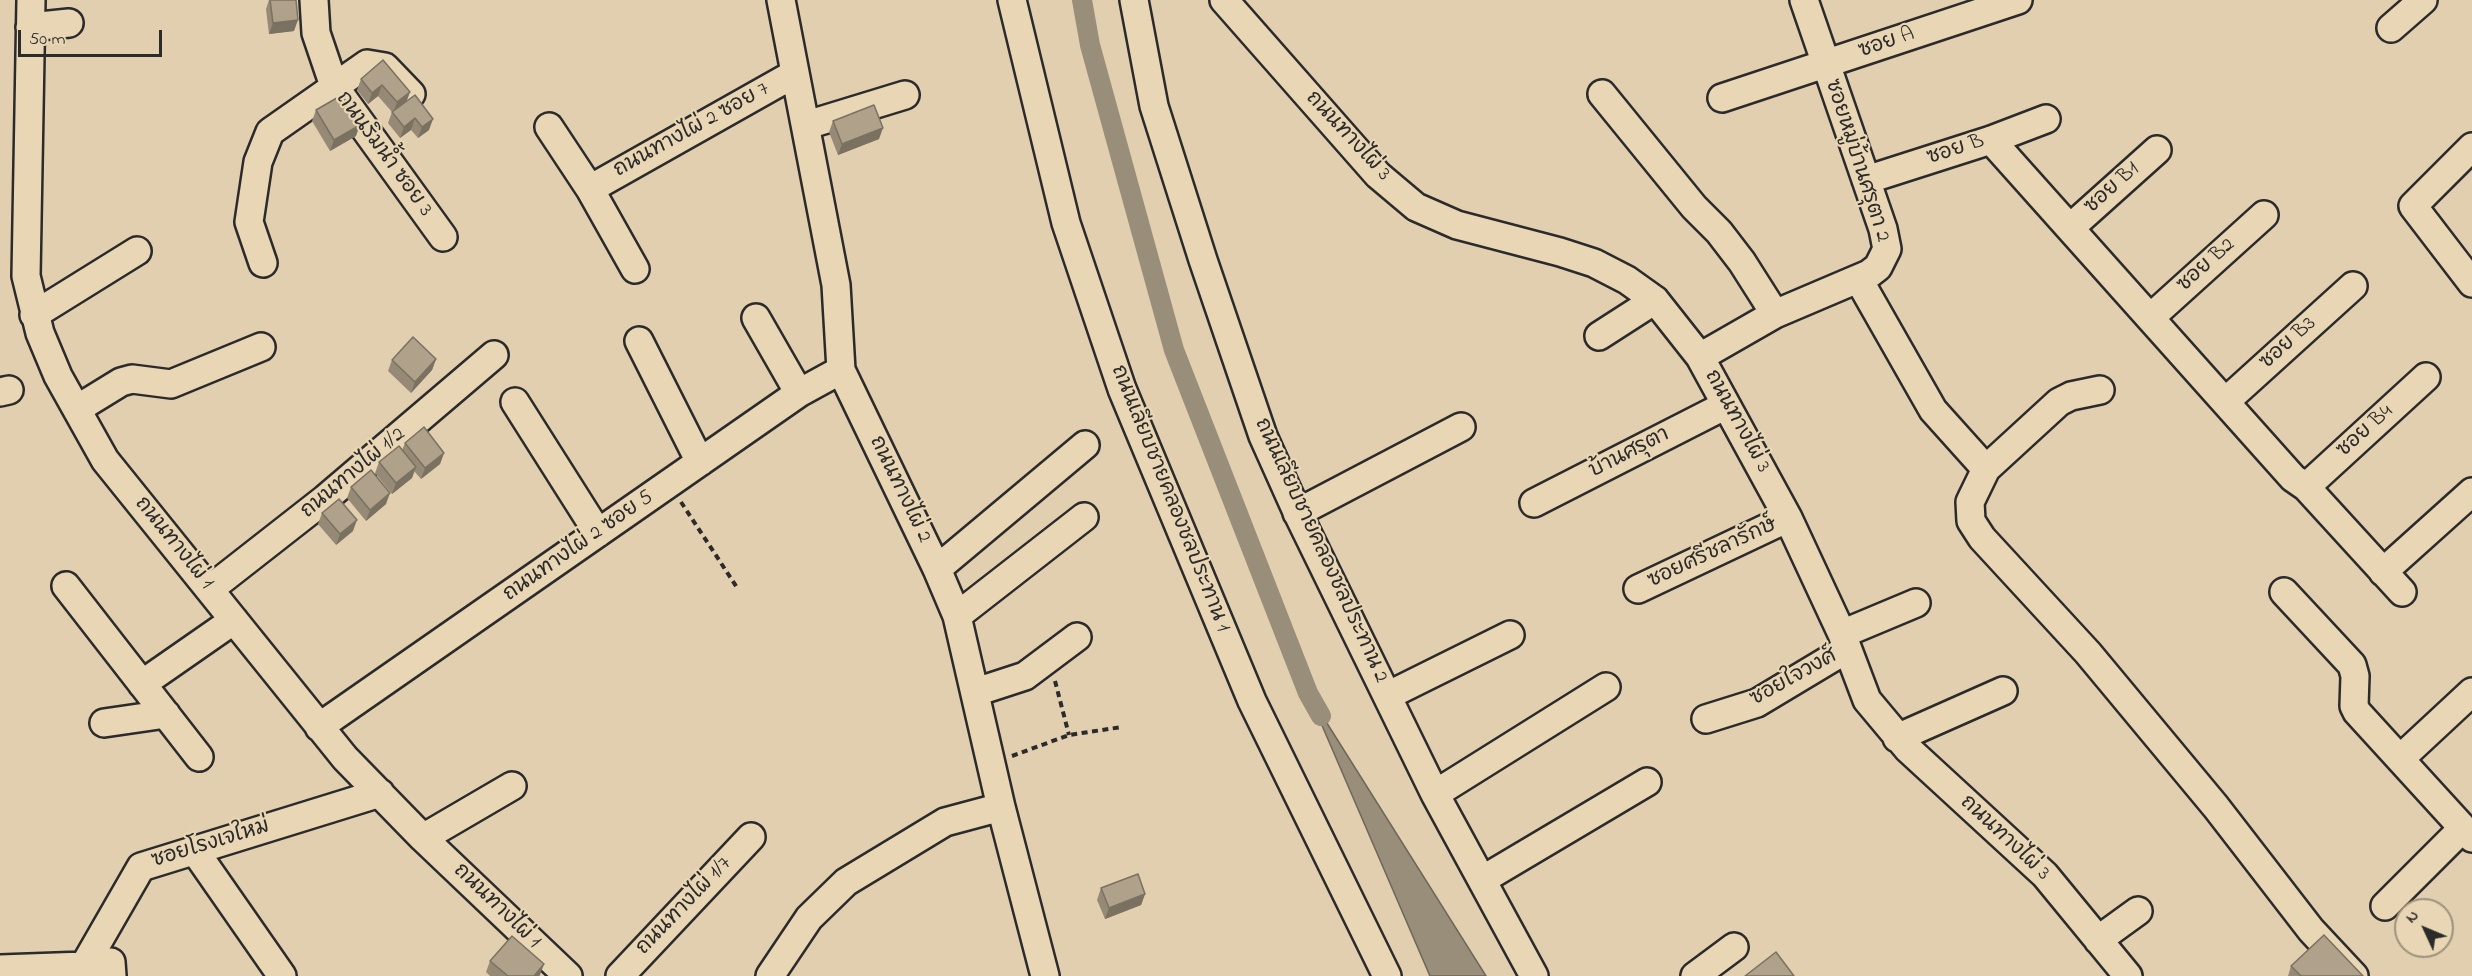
<!DOCTYPE html>
<meta charset="utf-8">
<style>
body{margin:0}
#map{position:relative;width:2472px;height:976px;overflow:hidden;background:#e1cfaf;font-family:"Indie Flower",sans-serif}
canvas{display:block}
.north{position:absolute;left:2394px;top:898px;width:60px;height:60px;box-sizing:border-box;background:#e9d6b4;border:2px solid #9d927d;border-radius:50%;rotate:314deg;font-size:16px;font-weight:700;line-height:24px;text-align:center;color:#2b2b2b}
.north::after{content:'';display:block;margin:auto;width:21px;height:27px;background:#2b2b2b;clip-path:polygon(50% 0,100% 100%,50% 72%,0 100%)}
.scale{position:absolute;left:18px;top:30px;width:144px;height:27px;box-sizing:border-box;border:3px solid #2b2b2b;border-top:0;padding-left:8px;font-size:18px;line-height:21px;white-space:nowrap;color:#2b2b2b;-webkit-text-stroke:4px #e9d6b4;paint-order:stroke}
</style>
<div id="map">
<canvas width="2472" height="976"></canvas>
<div class="north">N</div>
<div class="scale">50 m</div>
</div>
<script>
const ctx = document.querySelector('canvas').getContext('2d');
ctx.lineJoin = 'round';
function paint(path, color) {
  ctx.fillStyle = color;
  ctx.fill(path, 'evenodd');
}
function poly(rows) {
  const path = new Path2D();
  for (const r of rows) {
    path.moveTo(r[0], r[1]);
    for (let i = 2; i < r.length; i += 2) path.lineTo(r[i], r[i + 1]);
  }
  return path;
}
function strokePath(path, color, width, dash) {
  ctx.strokeStyle = color;
  ctx.lineWidth = width;
  ctx.lineCap = dash ? 'butt' : 'round';
  ctx.setLineDash(dash || []);
  ctx.stroke(path);
}
function label(font, color, halo, rows, align = 'center') {
  ctx.font = font + ' "Indie Flower","Playpen Sans Thai",sans-serif';
  ctx.lineWidth = 4.5;
  ctx.setLineDash([]);
  ctx.textBaseline = 'middle';
  ctx.strokeStyle = halo;
  ctx.fillStyle = color;
  for (const [text, x, y, turn = 0] of rows) {
    ctx.save();
    ctx.translate(x, y);
    ctx.rotate((+turn || 0) * Math.PI / 180);
    ctx.textAlign = isNaN(turn) ? turn : align;
    if (halo) ctx.strokeText(text, 0, 0);
    ctx.fillText(text, 0, 0);
    ctx.restore();
  }
}
const water = poly([
 [1308,693,1486,976,1430,976,1308,693]
]);
paint(water, '#998e7a');
strokePath(water, '#6d665a', 1.5);
strokePath(poly([
 [1082,0,1090,45,1174,350,1308,693,1321,716]
]), '#998e7a', 20);
const minor = poly([
 [31,0,26,276,40,333,58,376,105,460,345,758,423,838,568,976],
 [314,0,316,33,334,86,443,237],
 [781,0,836,285,841,370,937,569,957,616,1001,807,1045,976],
 [1012,0,1066,223,1122,389,1252,701,1387,976],
 [1134,0,1154,106,1203,260,1263,436,1298,514,1435,794,1534,976],
 [1224,0,1378,175,1416,207,1457,225,1560,252,1594,263,1627,280,1655,300,1700,357,1788,518,1842,634,1867,700,1908,749,2045,875,2128,976],
 [30,27,69,23],
 [2391,28,2423,0],
 [1602,94,1694,207,1719,232,1742,262,1775,314],
 [1722,98,2018,0],
 [807,125,905,95],
 [549,127,590,189,635,269],
 [1991,140,2293,478,2306,487,2402,592],
 [2472,147,2413,206,2472,283],
 [1866,180,1991,140,2046,119],
 [590,189,794,74],
 [2070,228,2157,150],
 [263,263,249,222,258,162,270,132,367,64,385,67,411,94],
 [1859,280,1933,410,1986,469],
 [34,315,137,251],
 [756,318,799,393],
 [2150,318,2264,215],
 [1599,336,1655,300],
 [639,341,700,462],
 [1700,357,1775,314,1869,274,1878,267,1887,249,1883,229,1804,0],
 [2100,390,2071,396,2059,402,1986,469,1970,502,1971,521,1982,538,2088,653,2216,807,2311,930,2354,976],
 [0,392,9,390],
 [515,402,598,533],
 [2225,402,2353,286],
 [77,409,121,382,132,379,171,384,261,347],
 [2306,487,2426,377],
 [1534,503,1726,405],
 [1297,513,1461,427],
 [937,569,1085,445],
 [2383,572,2472,492],
 [66,586,199,757],
 [210,589,325,499,494,355],
 [1638,589,1788,518],
 [2284,592,2352,665,2355,676,2354,706,2357,712,2472,838],
 [957,616,1084,517],
 [1842,634,1916,603],
 [142,684,234,620],
 [976,692,1025,676,1077,637],
 [1387,696,1510,635],
 [1706,719,1757,703,1847,649],
 [104,723,166,714],
 [319,727,799,393,841,370],
 [1897,738,2003,691],
 [2401,758,2472,692],
 [1435,794,1606,687],
 [423,838,512,786],
 [195,851,282,976],
 [1482,880,1647,782],
 [2385,906,2463,828],
 [2098,940,2138,911],
 [84,966,141,867,380,793],
 [0,969,84,966,111,962,112,976],
 [620,976,751,837],
 [770,976,809,918,846,882,945,822,1001,807],
 [1695,976,1734,947]
]);
strokePath(minor, '#2b2b2b', 32);
strokePath(poly([
 [681,502,738,589],
 [1055,681,1069,735],
 [1012,756,1069,735,1122,727]
]), '#2b2b2b', 4, [6, 4.5]);
strokePath(minor, '#e9d6b4', 27);
paint(poly([
 [269,0,296,0,294,31,269,34,266,9],
 [383,60,407,101,429,130,418,138,411,130,400,138,388,123,392,112,378,96,368,104,357,90,361,79],
 [316,110,356,136,330,151,312,121],
 [833,121,879,139,838,155,829,132],
 [436,359,432,370,411,393,388,371,392,360],
 [405,443,444,453,440,464,421,479,414,471,412,478,392,494,375,473,379,462,402,450],
 [351,487,386,504,366,521,347,498],
 [322,513,353,531,336,545,318,524],
 [1101,888,1145,894,1141,905,1105,919,1097,900],
 [490,961,540,975,539,976,490,976,486,972],
 [2291,966,2363,976,2288,976]
]), '#968a77');
paint(poly([
 [298,20,294,31,269,34,273,23],
 [382,85,378,96,368,104,372,93],
 [410,92,406,103,393,114,397,102],
 [415,118,411,130,400,138,404,127],
 [433,119,429,130,418,138,422,127],
 [360,125,356,136,330,151,334,140],
 [883,128,879,139,838,155,842,144],
 [436,359,432,370,411,393,415,382],
 [444,453,440,464,421,479,425,468],
 [416,467,412,478,392,494,396,483],
 [390,493,386,504,366,521,370,510],
 [357,520,353,531,336,545,340,534],
 [1145,894,1141,905,1105,919,1109,908],
 [544,964,540,975,539,976,534,976]
]), '#7a7161');
const building = poly([
 [270,0,296,0,298,20,273,23,270,0],
 [383,60,410,92,397,102,382,85,372,93,361,79,383,60],
 [342,95,360,125,334,140,316,110,342,95],
 [415,95,433,119,422,127,415,118,404,127,392,112,415,95],
 [874,105,883,128,842,144,833,121,874,105],
 [413,337,436,359,415,382,392,360,413,337],
 [424,427,444,453,425,468,405,443,424,427],
 [399,446,416,467,396,483,379,462,399,446],
 [371,470,390,493,370,510,351,487,371,470],
 [339,499,357,520,340,534,322,513,339,499],
 [1138,874,1145,894,1109,908,1101,888,1138,874],
 [2324,935,2363,976,2301,976,2291,966,2324,935],
 [512,936,544,964,534,976,508,976,490,961,512,936],
 [1776,952,1794,976,1745,976,1776,952]
]);
paint(building, '#afa18a');
strokePath(building, '#7a7161', 1.5);
label('21px', '#2b2b2b', '#e9d6b4', [
 ["ซอย A",1887,44,-19],
 ["ถนนทางไผ่ 2 ซอย 7",692,131,-29],
 ["ถนนทางไผ่ 3",1347,137,47],
 ["ซอย B",1956,151,-18],
 ["ถนนริมน้ำ ซอย 3",383,155,54],
 ["ซอยหมู่บ้านศรุตา 2",1856,161,72],
 ["ซอย B1",2113,189,-42],
 ["ซอย B2",2207,266,-42],
 ["ซอย B3",2289,344,-42],
 ["ถนนทางไผ่ 3",1736,422,61],
 ["ซอย B4",2366,432,-42],
 ["บ้านศรุตา",1630,454,-27],
 ["ถนนทางไผ่ 1/2",354,474,-40],
 ["ถนนทางไผ่ 2",899,490,64],
 ["ถนนเลียบชายคลองชลประทาน 1",1169,499,68],
 ["ถนนทางไผ่ 1",173,544,51],
 ["ถนนทางไผ่ 2 ซอย 5",579,547,-35],
 ["ถนนเลียบชายคลองชลประทาน 2",1320,551,65],
 ["ซอยศรีชลารักษ์",1713,554,-25],
 ["ซอยใจวงศ์",1794,679,-29],
 ["ถนนทางไผ่ 3",2004,839,43],
 ["ซอยโรงเจใหม่",211,845,-17],
 ["ถนนทางไผ่ 1",496,907,44],
 ["ถนนทางไผ่ 1/7",685,907,-46]
]);
</script>
